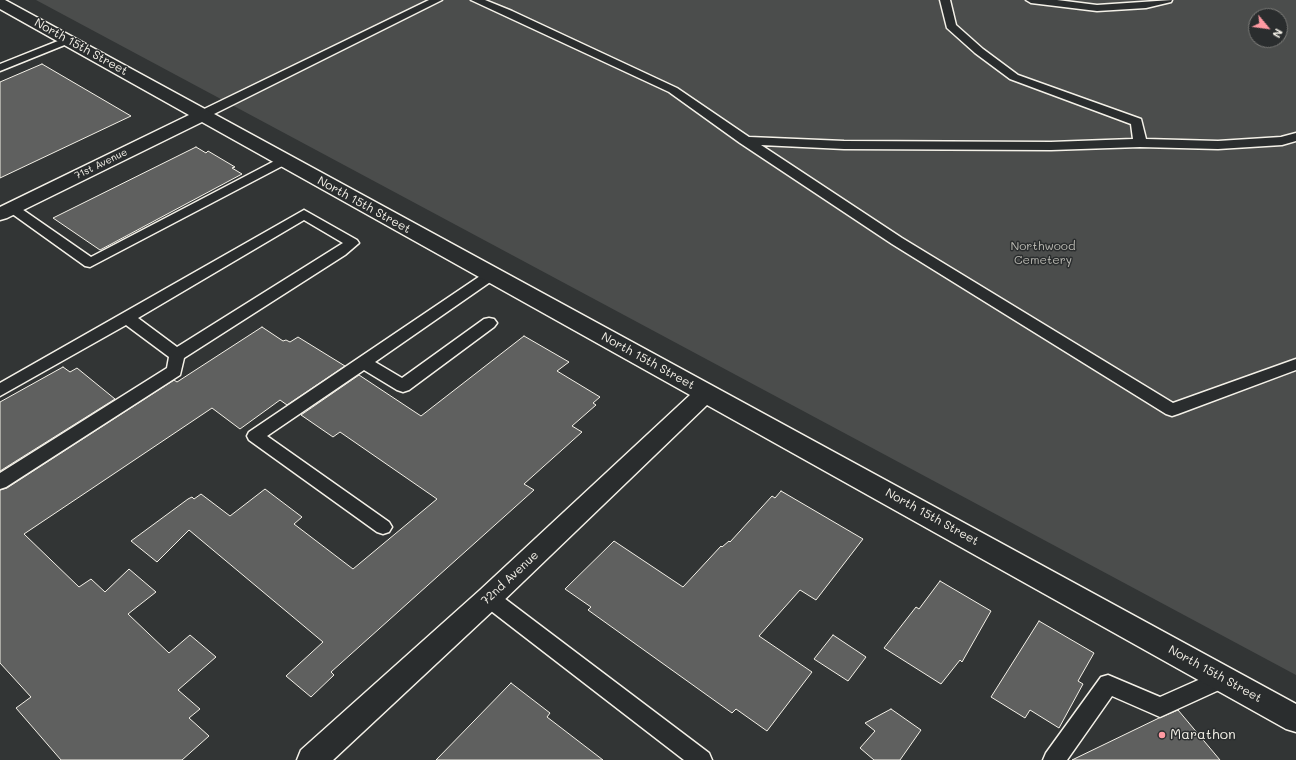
<!DOCTYPE html>
<style>
body{margin:0}
#map{position:relative;width:1296px;height:760px;overflow:hidden;background:#323535;font-family:Mali,sans-serif}
canvas{display:block}
.north{position:absolute;left:1248px;top:8px;width:40px;height:40px;box-sizing:border-box;background:#2a2d2e;border:1px solid #7b7b78;border-radius:50%;rotate:119deg;font-size:11px;font-weight:700;line-height:16px;text-align:center;color:#f4f1e8}
.north::after{content:'';display:block;margin:auto;width:14px;height:18px;background:#ff9aa2;clip-path:polygon(50% 0,100% 100%,50% 72%,0 100%)}
</style>
<div id="map">
<canvas width="1296" height="760"></canvas>
<div class="north">N</div>
</div>
<script>
const ctx = document.querySelector('canvas').getContext('2d');
ctx.lineJoin = 'round';
function paint(path, color) {
  ctx.fillStyle = color;
  ctx.fill(path, 'evenodd');
}
function poly(rows) {
  const path = new Path2D();
  for (const r of rows) {
    path.moveTo(r[0], r[1]);
    for (let i = 2; i < r.length; i += 2) path.lineTo(r[i], r[i + 1]);
  }
  return path;
}
function strokePath(path, color, width, dash) {
  ctx.strokeStyle = color;
  ctx.lineWidth = width;
  ctx.lineCap = dash ? 'butt' : 'round';
  ctx.setLineDash(dash || []);
  ctx.stroke(path);
}
function label(font, color, halo, rows, align = 'center') {
  ctx.font = font + ' Mali,sans-serif';
  ctx.lineWidth = 3;
  ctx.setLineDash([]);
  ctx.textBaseline = 'middle';
  ctx.strokeStyle = halo;
  ctx.fillStyle = color;
  for (const [text, x, y, turn = 0] of rows) {
    ctx.save();
    ctx.translate(x, y);
    ctx.rotate((+turn || 0) * Math.PI / 180);
    ctx.textAlign = isNaN(turn) ? turn : align;
    if (halo) ctx.strokeText(text, 0, 0);
    ctx.fillText(text, 0, 0);
    ctx.restore();
  }
}
paint(poly([
 [36,0,1296,0,1296,675],
 [1256,16,1280,16,1280,40,1256,40]
]), '#4b4d4c');
const building = poly([
 [42,64,131,116,0,178,0,82,42,64],
 [196,147,206,153,208,151,235,167,232,168,242,174,100,250,53,218,196,147],
 [262,327,283,341,286,340,290,342,298,337,345,366,287,405,280,400,240,429,212,408,24,534,79,587,91,579,105,592,129,569,156,592,128,614,169,653,190,635,216,657,178,690,200,709,189,718,209,736,182,760,61,760,16,708,31,697,0,663,0,490,7,488,174,380,177,382,262,327],
 [524,336,569,362,557,371,600,397,593,403,596,405,572,426,582,432,524,484,534,490,331,672,334,675,311,697,286,676,323,642,189,530,157,562,131,541,188,499,192,497,194,499,201,494,230,516,265,489,302,517,294,524,353,569,437,499,340,432,333,437,301,415,359,375,421,416,524,336],
 [63,367,70,372,77,368,115,399,0,471,0,402,63,367],
 [781,491,863,539,816,600,800,590,759,636,812,672,767,731,736,709,732,713,588,610,591,607,565,589,614,541,683,587,721,546,722,547,729,541,730,542,772,496,775,498,781,491],
 [940,581,991,611,962,662,960,660,941,684,884,648,916,607,919,609,940,581],
 [1039,621,1094,653,1078,681,1083,684,1059,728,1030,710,1025,718,991,697,1039,621],
 [833,635,866,657,848,681,814,659,833,635],
 [511,683,550,713,547,717,603,760,436,760,511,683],
 [891,709,921,730,900,760,874,760,860,748,875,731,865,723,891,709],
 [1178,710,1220,760,1072,760,1159,718,1178,710]
]);
paint(building, '#5f605f');
strokePath(building, '#f4f1e8', 1);
const service = poly([
 [429,0,442,0,206,118,202,119,196,115,198,112,429,0],
 [471,0,485,0,512,11,677,88,749,137,844,141,1051,142,1133,139,1131,124,1010,79,975,53,947,28,940,0,950,0,956,25,983,49,1018,75,1141,119,1146,139,1218,141,1281,137,1296,133,1296,141,1282,145,1218,149,1140,147,1051,150,844,149,761,145,902,238,1173,403,1296,359,1296,370,1178,414,1172,416,1166,414,892,244,740,143,669,92,471,0],
 [1026,0,1057,0,1097,5,1172,0,1171,2,1146,8,1097,11,1031,3,1026,0],
 [68,37,72,38,73,40,72,42,0,71,0,64,68,37],
 [284,156,290,160,288,163,90,267,85,266,4,208,6,205,11,204,16,205,91,257,284,156],
 [304,210,357,240,359,243,345,255,184,358,180,375,6,487,0,489,0,473,167,368,169,357,126,325,0,396,0,383,304,210],
 [304,220,343,243,177,347,138,318,304,220],
 [491,270,496,272,498,275,496,278,375,362,402,378,484,319,489,318,494,319,497,323,494,327,409,390,403,392,397,390,364,370,267,436,389,522,392,527,389,532,383,534,377,532,249,440,247,436,249,432,486,272,491,270],
 [489,590,496,592,709,753,712,760,684,760,482,604,479,598,482,592,489,590],
 [1223,669,1230,671,1233,678,1230,685,1160,717,1112,696,1067,760,1043,760,1046,753,1101,677,1108,675,1160,697,1223,669]
]);
const minor = poly([
 [0,0,5,0,1296,704,1296,732,1286,729,707,405,498,606,333,760,297,760,301,750,480,590,690,395,202,122,7,218,0,220,0,207,189,115,0,9,0,0]
]);
strokePath(service, '#f4f1e8', 3);
strokePath(minor, '#f4f1e8', 3);
paint(service, '#2a2d2e');
paint(minor, '#2a2d2e');
for (const [x, y, r, color] of [
 [1162,735,4,"#ff9aa2"]
]) {
  const dot = new Path2D();
  dot.arc(x, y, r, 0, 2 * Math.PI);
  ctx.fillStyle = color;
  ctx.fill(dot);
  strokePath(dot, '#2a2d2e', 1.5);
}
label('10px', '#f4f1e8', '#2a2d2e', [
 ["71st Avenue",101,164,-26]
]);
label('12px', '#f4f1e8', '#2a2d2e', [
 ["North 15th Street",81,47,29],
 ["North 15th Street",364,205,29],
 ["North 15th Street",648,361,29],
 ["North 15th Street",932,517,29],
 ["72nd Avenue",510,578,-43],
 ["North 15th Street",1215,674,29]
]);
label('12px', '#b9b8b1', '#2a2d2e', [
 ["Northwood",1043,246],
 ["Cemetery",1043,260]
]);
label('14px', '#f4f1e8', '#2a2d2e', [
 ["Marathon",1170,735]
], 'left');
</script>
